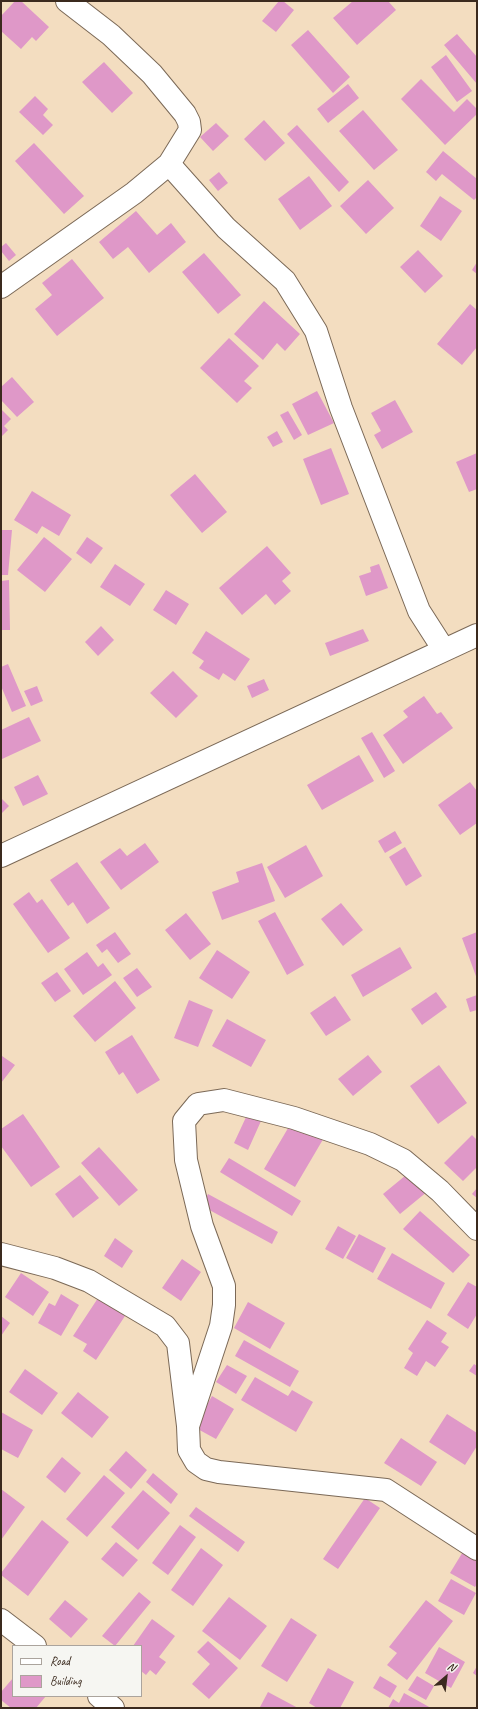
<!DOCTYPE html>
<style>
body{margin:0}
#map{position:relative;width:478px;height:1709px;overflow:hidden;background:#f3ddc0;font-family:Caveat,sans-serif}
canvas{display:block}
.frame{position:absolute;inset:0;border:2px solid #3b2a1e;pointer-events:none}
.legend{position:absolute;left:12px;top:1645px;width:130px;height:52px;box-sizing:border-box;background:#f6f6f2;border:1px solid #aba49d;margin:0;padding:5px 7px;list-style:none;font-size:12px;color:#3b2a1e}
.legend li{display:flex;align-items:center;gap:8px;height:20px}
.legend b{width:20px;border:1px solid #aba49d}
.north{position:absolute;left:426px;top:1657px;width:40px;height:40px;-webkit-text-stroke:3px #f6f6f2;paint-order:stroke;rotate:28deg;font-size:11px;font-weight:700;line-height:16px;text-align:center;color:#3b2a1e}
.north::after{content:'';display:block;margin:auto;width:14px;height:18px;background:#3b2a1e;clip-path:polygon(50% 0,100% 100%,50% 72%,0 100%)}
</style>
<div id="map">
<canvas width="478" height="1709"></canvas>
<div class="frame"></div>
<ul class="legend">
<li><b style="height:5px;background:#fff"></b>Road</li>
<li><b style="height:11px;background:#df98c8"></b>Building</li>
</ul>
<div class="north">N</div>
</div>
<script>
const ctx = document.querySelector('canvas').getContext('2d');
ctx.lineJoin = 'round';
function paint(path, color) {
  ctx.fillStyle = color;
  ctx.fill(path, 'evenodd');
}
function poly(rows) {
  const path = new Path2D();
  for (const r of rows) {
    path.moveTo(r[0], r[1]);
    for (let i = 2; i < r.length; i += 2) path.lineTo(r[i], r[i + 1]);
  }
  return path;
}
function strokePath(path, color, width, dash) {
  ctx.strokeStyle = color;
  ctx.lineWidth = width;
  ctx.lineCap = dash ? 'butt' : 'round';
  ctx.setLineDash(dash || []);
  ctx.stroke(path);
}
paint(poly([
 [15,1,21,1,49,27,36,41,32,37,21,49,1,31,1,16],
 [279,1,283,1,294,10,276,32,262,21],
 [353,1,388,1,396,10,357,45,333,18],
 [308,30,350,77,333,93,291,45],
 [457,34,477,57,477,84,444,45],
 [446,55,472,91,457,102,431,67],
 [104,62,133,93,112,113,82,82],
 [421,79,454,112,467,99,477,109,477,114,445,145,401,99],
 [348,84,359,98,328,123,317,109],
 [35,96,48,109,43,115,53,125,43,135,19,112],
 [363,110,398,150,374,170,339,131],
 [264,120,285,143,265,161,244,139],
 [216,123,229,136,213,151,200,137],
 [297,125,349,182,339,192,287,134],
 [34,143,84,196,64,214,15,161],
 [443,151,477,179,477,197,474,200,442,174,436,181,426,172],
 [219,172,228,183,218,191,209,180],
 [309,176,332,206,300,230,278,199],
 [368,180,394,208,366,234,340,206],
 [440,196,462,211,441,241,420,226],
 [136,211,157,235,171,223,186,242,149,273,128,247,113,259,99,242],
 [6,243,16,255,9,261,1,251,1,247],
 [418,250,443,276,425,293,400,267],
 [204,253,241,295,218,314,182,272],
 [72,259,104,298,57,336,35,309,52,295,42,283],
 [477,262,477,274,472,270],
 [264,301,300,334,285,351,277,343,263,360,234,334],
 [470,304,477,310,477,347,462,365,437,344],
 [229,338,259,366,244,381,252,388,237,403,200,368],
 [12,377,34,402,17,417,1,400,1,387],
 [317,391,334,423,308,435,292,404],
 [395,400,413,432,382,449,374,435,381,431,371,413],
 [1,409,11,419,4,426,8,430,1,437],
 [288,411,302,435,294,440,280,415],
 [277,431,283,442,273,447,267,437],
 [331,448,349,494,321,505,303,459],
 [477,453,477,489,469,492,456,462],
 [195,474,227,512,202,533,170,495],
 [32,491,71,515,59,536,42,526,37,534,14,520],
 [1,530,12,530,8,575,1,575],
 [44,537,72,559,45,592,17,570],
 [87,537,103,548,91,564,76,553],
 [267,546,291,573,282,581,291,591,275,605,266,594,242,615,219,588],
 [115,564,145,584,130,606,100,587],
 [379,564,388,588,366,596,359,576,371,572,370,567],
 [9,580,10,630,1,630,1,581],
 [166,590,189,604,176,625,153,610],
 [101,626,114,640,98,656,85,642],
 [363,629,369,641,330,656,325,643],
 [206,631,250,659,235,681,223,673,219,680,199,668,204,661,192,653],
 [8,664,26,706,12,712,1,686,1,667],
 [173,671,198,696,176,718,150,693],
 [264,679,269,690,252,698,247,686],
 [37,686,43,701,31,706,24,691],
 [424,696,437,714,441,712,453,728,403,764,383,735,408,717,403,711],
 [29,717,41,741,2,759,1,730],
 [372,732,395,771,384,778,361,738],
 [359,755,374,781,322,810,307,785],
 [38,775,48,794,23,806,14,787],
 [470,782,477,791,477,823,460,835,438,805],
 [1,798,9,806,1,814],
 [395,831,402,843,385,853,378,841],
 [145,843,159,862,121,890,100,862,120,848,127,856],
 [306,845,323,876,285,898,267,867],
 [405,847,422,876,406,886,389,857],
 [77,862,110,908,87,924,73,902,68,906,50,880],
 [262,863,275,901,222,920,212,892,239,882,236,872],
 [29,892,37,903,42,899,70,938,48,953,13,904],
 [341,903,363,930,343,946,321,919],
 [275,912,304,965,287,975,258,921],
 [186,913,211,944,190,960,165,930],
 [115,932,131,954,118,963,107,949,102,953,96,945],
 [477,932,477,979,462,938],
 [400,947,412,968,363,997,351,975],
 [217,950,250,972,232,999,199,978],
 [87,952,98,967,103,963,112,975,83,995,64,969],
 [137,968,152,987,137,997,123,978],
 [57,972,71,991,55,1002,41,983],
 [115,981,136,1008,95,1042,73,1016],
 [436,992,447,1007,422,1025,411,1009],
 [477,995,477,1010,470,1012,466,999],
 [335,996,351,1020,326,1036,310,1013],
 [189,1000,213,1010,198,1047,174,1038],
 [227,1019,266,1040,251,1067,212,1046],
 [132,1035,160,1080,137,1094,123,1072,119,1075,105,1052],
 [368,1055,382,1072,353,1096,338,1079],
 [2,1056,15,1065,1,1083,1,1057],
 [439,1065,467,1103,438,1124,410,1086],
 [23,1114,60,1167,31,1187,1,1146,1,1129],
 [247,1115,261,1121,248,1150,234,1143],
 [294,1118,325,1136,295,1187,264,1169],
 [472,1135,477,1140,477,1167,463,1181,444,1163],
 [99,1147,138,1190,119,1206,81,1163],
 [229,1158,301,1201,292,1216,220,1172],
 [411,1171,428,1191,400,1214,383,1194],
 [80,1175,99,1198,73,1218,55,1194],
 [477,1188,477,1198,472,1194],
 [208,1194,278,1232,272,1244,202,1206],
 [420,1211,470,1255,453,1273,403,1229],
 [338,1226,356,1236,343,1259,325,1249],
 [359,1234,386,1248,373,1273,346,1258],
 [115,1238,133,1251,122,1268,104,1256],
 [392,1253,445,1283,431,1309,377,1279],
 [182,1259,201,1272,181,1301,162,1288],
 [21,1273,49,1292,33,1316,5,1297],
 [468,1282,477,1287,477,1314,468,1329,447,1315],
 [61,1294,79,1305,61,1336,38,1323,49,1303,55,1306],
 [100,1295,119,1307,116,1310,125,1316,96,1360,83,1351,87,1344,73,1336],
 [248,1302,285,1323,270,1349,234,1328],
 [1,1316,10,1323,1,1336],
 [427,1320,447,1333,441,1342,449,1347,435,1367,426,1361,417,1376,404,1368,413,1353,408,1349],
 [244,1340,299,1371,290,1387,235,1356],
 [474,1364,477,1366,477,1376,469,1371],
 [227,1365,247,1376,236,1394,216,1382],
 [25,1369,58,1393,42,1415,9,1392],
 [255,1377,288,1396,292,1390,313,1402,296,1432,241,1400],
 [78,1392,109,1417,92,1438,61,1413],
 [212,1396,234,1409,216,1439,194,1427],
 [1,1412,33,1430,18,1458,1,1449],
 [447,1414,477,1433,477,1446,465,1465,429,1442],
 [401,1438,437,1462,421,1486,384,1463],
 [126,1451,147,1470,131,1489,109,1470],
 [62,1457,81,1473,65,1493,46,1477],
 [153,1473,178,1494,171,1504,146,1482],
 [104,1475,125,1493,87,1537,66,1519],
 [1,1489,25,1507,1,1540],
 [143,1490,170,1513,138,1550,111,1527],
 [365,1498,380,1508,338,1569,323,1559],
 [196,1507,245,1542,238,1552,189,1516],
 [42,1520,69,1542,28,1596,1,1575,1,1573],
 [180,1525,196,1537,168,1575,152,1563],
 [116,1542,138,1560,123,1577,101,1559],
 [201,1548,223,1565,193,1606,171,1590],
 [464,1550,477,1557,477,1584,475,1587,450,1573],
 [451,1579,476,1593,464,1615,438,1601],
 [139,1592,151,1602,115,1646,102,1636],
 [229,1597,267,1626,240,1660,202,1631],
 [65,1600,88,1619,71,1638,49,1619],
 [426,1600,453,1621,407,1680,387,1665,397,1653,389,1647],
 [291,1618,317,1635,287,1682,261,1666],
 [152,1619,175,1636,159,1657,166,1662,156,1675,150,1670,146,1675,141,1671,141,1646,133,1646],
 [208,1641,238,1668,209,1699,192,1684,210,1664,197,1652],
 [439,1647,465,1662,451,1688,425,1673],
 [477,1666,477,1676,473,1673],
 [328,1668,354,1682,340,1708,317,1708,309,1703],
 [380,1676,397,1686,390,1698,373,1688],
 [417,1676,434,1686,426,1700,408,1690],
 [13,1678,13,1696,46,1696,36,1708,11,1708,1,1700,1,1692],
 [268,1692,298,1708,260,1707],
 [404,1693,431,1708,388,1708,393,1699,399,1703]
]), '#df98c8');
const minor = poly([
 [169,164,226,228,285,281,316,331,341,408,419,611,444,650],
 [1,287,134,193,169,164,190,130,189,122,185,114,152,74,111,35,67,1],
 [1,856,477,635],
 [1,1254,55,1268,89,1281,165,1326,178,1343,188,1426,189,1450,196,1462,206,1469,219,1472,386,1490,477,1549],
 [188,1426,221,1326,224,1305,224,1286,202,1226,186,1160,184,1121,198,1104,224,1100,294,1118,370,1144,403,1160,440,1191,477,1229],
 [1,1620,35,1646],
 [99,1696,113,1708]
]);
strokePath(minor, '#7b6957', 24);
strokePath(minor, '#fff', 22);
</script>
